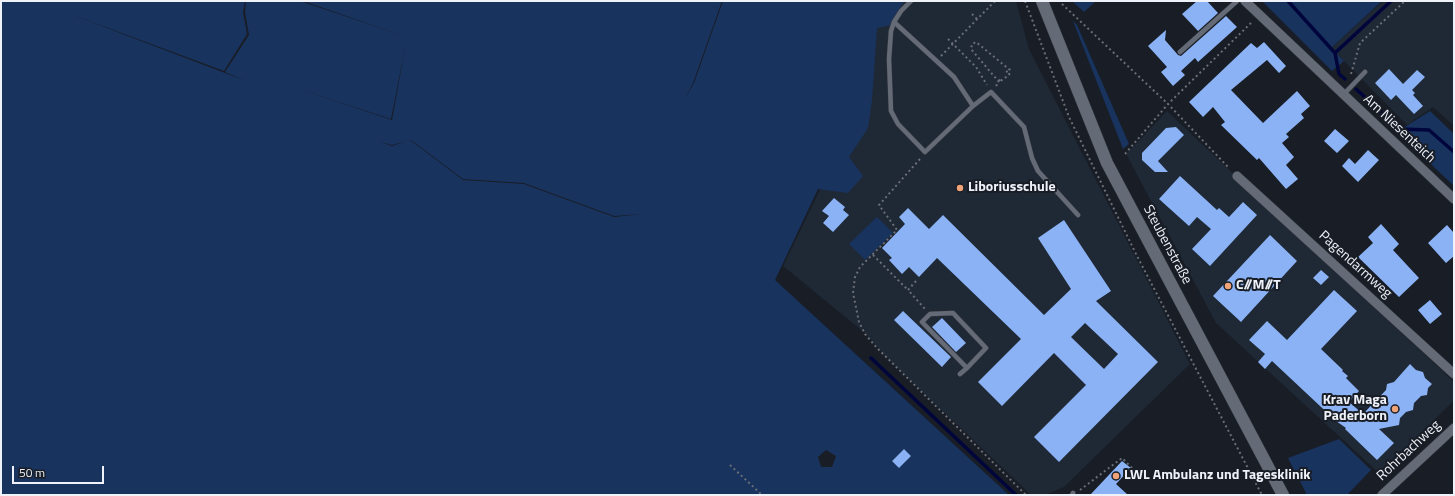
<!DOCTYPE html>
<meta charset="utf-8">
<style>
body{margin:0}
#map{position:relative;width:1455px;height:496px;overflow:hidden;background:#181d26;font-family:"Titillium Web",sans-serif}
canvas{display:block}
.frame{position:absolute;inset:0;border:2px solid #eff2f8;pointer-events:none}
.scale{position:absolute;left:12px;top:466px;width:92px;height:18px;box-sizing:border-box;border:2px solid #eff2f8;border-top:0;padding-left:5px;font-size:12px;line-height:14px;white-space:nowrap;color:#eff2f8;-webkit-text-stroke:3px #181d26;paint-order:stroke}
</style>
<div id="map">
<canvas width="1455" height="496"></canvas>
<div class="frame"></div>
<div class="scale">50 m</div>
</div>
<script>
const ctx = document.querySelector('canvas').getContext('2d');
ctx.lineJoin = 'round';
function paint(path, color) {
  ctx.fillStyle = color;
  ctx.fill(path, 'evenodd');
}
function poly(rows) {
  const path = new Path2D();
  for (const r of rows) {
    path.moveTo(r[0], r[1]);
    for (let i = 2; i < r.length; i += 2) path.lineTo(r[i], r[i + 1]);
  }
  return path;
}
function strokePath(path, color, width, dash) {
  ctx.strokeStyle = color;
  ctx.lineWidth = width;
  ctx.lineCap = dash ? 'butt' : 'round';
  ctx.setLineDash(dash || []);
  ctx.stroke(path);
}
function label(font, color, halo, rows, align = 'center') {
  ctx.font = font + ' "Titillium Web",sans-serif';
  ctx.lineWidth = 4;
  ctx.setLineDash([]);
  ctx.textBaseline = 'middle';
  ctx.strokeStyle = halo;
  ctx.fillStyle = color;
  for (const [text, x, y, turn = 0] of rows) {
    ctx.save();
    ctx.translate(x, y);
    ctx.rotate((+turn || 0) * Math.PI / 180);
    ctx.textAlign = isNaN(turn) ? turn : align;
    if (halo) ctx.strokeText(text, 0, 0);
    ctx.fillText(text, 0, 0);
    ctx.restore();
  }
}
paint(poly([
 [891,1,1016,1,1029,49,1190,364,1064,487,1045,495,1031,495,890,361,866,334,783,266,859,109,871,36],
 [1383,1,1454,1,1454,126,1433,107,1407,125,1331,48],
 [1167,111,1454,382,1454,400,1380,474,1216,323,1126,154]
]), '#1f2835');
paint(poly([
 [1,1,245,1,243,12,247,34,224,71,65,12,246,81,225,72,249,35,245,12,246,1,303,1,303,2,407,37,303,1,722,1,693,83,684,100,694,83,723,1,904,1,891,25,877,28,872,100,868,128,849,157,863,176,848,193,818,189,775,280,1009,495,1,495],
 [406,43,392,120,293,87,391,119],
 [410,140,392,146,380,142,392,145,411,140,463,179,524,183,614,216,643,214,614,217,524,184,463,180],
 [904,449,911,456,899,468,892,461],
 [826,450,836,456,832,467,821,467,818,457],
 [1072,1,1096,1,1084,12],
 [1262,1,1382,1,1331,48,1344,61,1332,71],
 [1073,21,1077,25,1129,144,1123,149],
 [1430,111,1454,134,1454,186,1397,132],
 [877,217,893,233,865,260,849,244],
 [1339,439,1371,470,1347,495,1307,495,1288,458]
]), '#19335f');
strokePath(poly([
 [1288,1,1335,53,1339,74,1345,79],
 [1335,53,1391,1],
 [1356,89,1400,129,1429,130,1454,152],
 [871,358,1016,495]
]), '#00053b', 3.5);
paint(poly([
 [1197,1,1207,1,1218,13,1198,31,1182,14],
 [1226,16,1237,27,1198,62,1195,58,1181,71,1185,75,1173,86,1161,72,1167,67,1148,46,1166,30,1165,40,1178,55,1181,56],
 [1264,42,1286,66,1279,73,1267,60,1231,90,1263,123,1297,91,1310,106,1301,114,1304,118,1286,134,1289,137,1282,143,1294,157,1286,165,1298,179,1286,189,1259,158,1257,160,1221,125,1225,122,1213,107,1203,117,1189,102,1251,43,1257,48],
 [1389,69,1403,84,1417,70,1425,77,1412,90,1415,93,1413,95,1423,106,1414,114,1396,95,1391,100,1375,83],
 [1176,127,1184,135,1158,161,1168,172,1155,172,1142,160,1142,153,1166,128],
 [1335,129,1349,141,1337,153,1324,141],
 [1368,150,1379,160,1358,182,1342,166,1349,158,1355,164],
 [1180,176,1217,210,1219,208,1229,217,1243,202,1257,215,1210,266,1192,249,1211,229,1197,217,1189,226,1159,199],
 [834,198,845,207,843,210,849,215,833,232,823,223,829,216,822,211],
 [908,208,929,229,943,215,1044,315,1071,289,1038,238,1064,220,1111,291,1096,301,1158,362,1059,462,1034,437,1086,385,1054,353,1002,406,978,382,1021,339,937,258,919,277,909,267,902,274,889,260,892,258,882,248,905,224,899,217],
 [1085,323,1118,354,1104,369,1071,337],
 [1381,224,1399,244,1393,250,1419,278,1399,297,1358,257,1373,243,1368,237],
 [1447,225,1454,233,1454,256,1446,263,1428,243],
 [1270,235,1297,261,1241,322,1213,296],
 [1321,270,1329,277,1321,285,1313,278],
 [1334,290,1357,311,1321,349,1343,370,1342,371,1348,376,1346,378,1359,391,1349,402,1363,414,1386,390,1387,384,1394,382,1410,364,1416,370,1423,372,1425,378,1432,384,1428,388,1427,395,1421,396,1414,403,1413,410,1406,412,1400,418,1399,425,1379,429,1394,443,1377,460,1345,429,1346,428,1336,421,1272,361,1265,369,1258,362,1265,354,1249,340,1267,321,1287,340],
 [1430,300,1442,314,1430,324,1418,310],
 [903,311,951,357,942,367,894,320],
 [942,318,966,343,956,352,932,327],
 [904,449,911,456,899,468,892,461],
 [1122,461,1131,468,1116,484,1128,495,1090,495]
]), '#8ab2f5');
const service = poly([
 [894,22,954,77,973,106,925,152,898,124,891,111,889,59,891,31,894,22,901,11,911,1],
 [1180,52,1237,1],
 [1343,95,1365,72],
 [973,106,991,92,1024,127,1032,158,1038,171,1078,215],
 [960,374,967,368,986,348,953,313,930,314,922,322,967,368],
 [1072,495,1073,493]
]);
const minor = poly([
 [1245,1,1454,199],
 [1237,176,1454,374],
 [1382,495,1454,428]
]);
const tertiary = poly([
 [1042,1,1107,163,1283,495]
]);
strokePath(service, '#33363e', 5.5);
strokePath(minor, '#33363e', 10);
strokePath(tertiary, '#33363e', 13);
strokePath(poly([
 [1025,1,1069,117,1137,256,1262,495],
 [1062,4,1168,104,1229,168],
 [972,14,977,19],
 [948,39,976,67,987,85],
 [941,56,995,1],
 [1006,72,1010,70],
 [1351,74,1360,43,1405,1],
 [996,86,999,82,971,49,972,44,976,42,1010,70,1009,75,999,82,1000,78],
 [1125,154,1168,104,1252,22],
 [920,159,879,205,897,230,860,267,855,277,853,293,859,322,865,334,877,348,1026,495],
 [873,255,908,290],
 [916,281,908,290,925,309],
 [730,465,762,495],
 [1080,490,1122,458,1133,469]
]), '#6a6e76', 2, [2, 3]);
strokePath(service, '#656b76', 4.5);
strokePath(minor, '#656b76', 9);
strokePath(tertiary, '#656b76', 12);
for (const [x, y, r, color] of [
 [960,188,4,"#efa378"],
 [1228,286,4,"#efa378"],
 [1395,409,4,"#efa378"],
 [1116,476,4,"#efa378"]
]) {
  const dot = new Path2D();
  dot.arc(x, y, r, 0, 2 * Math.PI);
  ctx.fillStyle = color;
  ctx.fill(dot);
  strokePath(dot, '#181d26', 1.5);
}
label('14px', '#eff2f8', '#181d26', [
 ["Am Niesenteich",1399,129,43],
 ["Steubenstraße",1167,245,62],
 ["Pagendarmweg",1355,265,42],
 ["Rohrbachweg",1409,451,-43]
]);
label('bold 14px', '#eff2f8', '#181d26', [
 ["Liboriusschule",968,188],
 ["C//M//T",1236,286],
 ["Krav Maga",1387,401,"right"],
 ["Paderborn",1387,417,"right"],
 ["LWL Ambulanz und Tagesklinik",1124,476]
], 'left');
</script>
